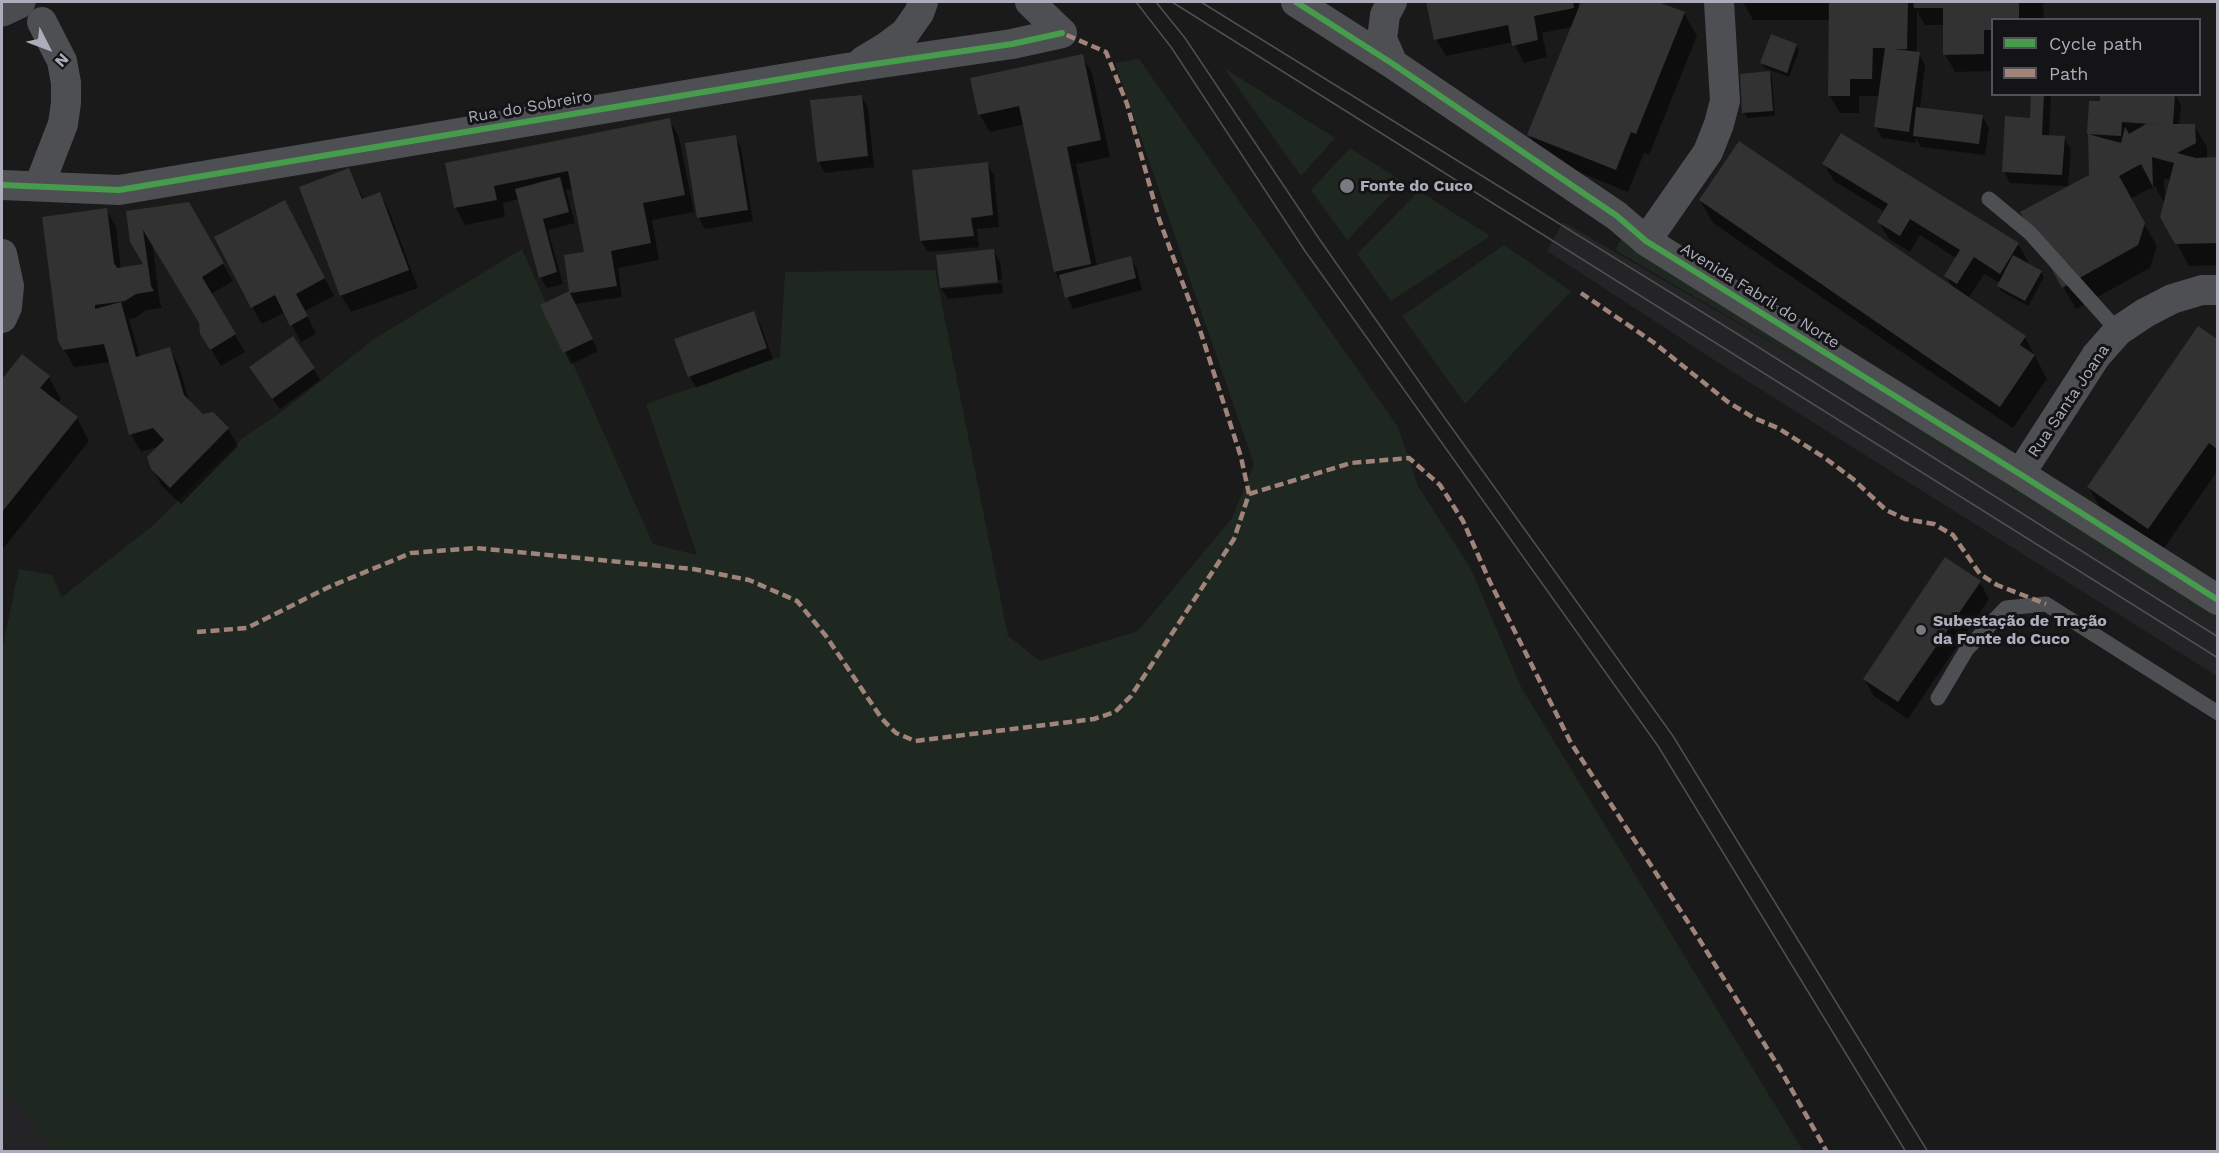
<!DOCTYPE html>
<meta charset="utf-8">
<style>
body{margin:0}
#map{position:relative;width:2219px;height:1153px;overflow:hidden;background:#1a1a1a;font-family:"Work Sans",sans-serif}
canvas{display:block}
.frame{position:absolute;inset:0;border:3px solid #abaeba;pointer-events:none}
.legend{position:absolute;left:1991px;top:18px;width:210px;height:78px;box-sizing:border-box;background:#141416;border:2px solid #505258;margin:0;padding:8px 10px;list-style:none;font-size:18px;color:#abaeba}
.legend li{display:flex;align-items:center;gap:12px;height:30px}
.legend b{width:30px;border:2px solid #505258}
.north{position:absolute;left:18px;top:18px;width:60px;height:60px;-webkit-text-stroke:4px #141416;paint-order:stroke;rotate:132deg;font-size:16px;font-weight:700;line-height:24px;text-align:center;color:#abaeba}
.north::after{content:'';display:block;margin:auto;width:21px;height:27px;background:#abaeba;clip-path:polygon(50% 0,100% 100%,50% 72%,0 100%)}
</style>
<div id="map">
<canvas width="2219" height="1153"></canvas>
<div class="frame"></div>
<ul class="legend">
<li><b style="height:8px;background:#469c4c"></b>Cycle path</li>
<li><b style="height:8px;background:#a18479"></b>Path</li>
</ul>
<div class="north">N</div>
</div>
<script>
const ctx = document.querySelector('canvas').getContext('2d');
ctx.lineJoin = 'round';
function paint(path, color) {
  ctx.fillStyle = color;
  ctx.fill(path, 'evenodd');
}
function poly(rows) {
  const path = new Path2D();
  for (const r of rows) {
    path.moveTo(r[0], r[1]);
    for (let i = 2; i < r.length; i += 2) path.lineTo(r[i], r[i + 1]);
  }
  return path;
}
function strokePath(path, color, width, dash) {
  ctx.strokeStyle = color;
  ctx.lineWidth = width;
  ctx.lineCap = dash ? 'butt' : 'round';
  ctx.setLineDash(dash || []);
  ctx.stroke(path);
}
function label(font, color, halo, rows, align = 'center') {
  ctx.font = font + ' "Work Sans",sans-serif';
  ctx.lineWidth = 6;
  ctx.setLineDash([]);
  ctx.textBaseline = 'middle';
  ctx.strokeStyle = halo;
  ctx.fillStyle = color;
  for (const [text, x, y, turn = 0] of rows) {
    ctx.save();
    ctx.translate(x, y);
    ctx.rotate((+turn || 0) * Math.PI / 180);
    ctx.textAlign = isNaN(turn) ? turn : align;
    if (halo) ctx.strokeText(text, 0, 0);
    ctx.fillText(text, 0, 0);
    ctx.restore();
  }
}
paint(poly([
 [1563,222,1843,384,2217,621,2217,676,1725,367,1547,251],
 [2,1082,54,1151,2,1151]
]), '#242426');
paint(poly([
 [1139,59,1398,427,1418,486,1471,569,1521,687,1803,1151,53,1152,2,1083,2,650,19,569,52,575,62,597,151,527,243,438,284,410,374,339,522,249,653,544,697,555,646,404,780,357,785,272,935,270,1008,636,1040,661,1138,631,1232,518,1254,464,1115,63],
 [1224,68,1335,138,1301,176],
 [1350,148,1403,182,1347,240,1311,190],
 [1419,191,1490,236,1391,301,1357,254],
 [1622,238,2217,613,2217,621,1843,384,1615,250],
 [1504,245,1571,291,1465,404,1402,316]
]), '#1f2721');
paint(poly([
 [1428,2,1578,2,1579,9,1582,2,1654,2,1684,13,1697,36,1649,155,1644,153,1628,192,1542,157,1529,134,1572,27,1542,33,1547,57,1524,63,1513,42,1446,56,1436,39],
 [1743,2,2043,2,2044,20,1992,20,1992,71,1955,72,1945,54,1944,25,1925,25,1917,11,1917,53,1919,54,1925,65,1920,109,1982,116,1989,128,1985,155,1921,147,1916,138,1915,143,1882,138,1876,127,1880,96,1859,96,1859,113,1840,113,1830,96,1830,20,1753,20],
 [1796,45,1799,50,1789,77,1765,68,1762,63],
 [1082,56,1092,73,1110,157,1076,164,1097,266,1130,258,1137,269,1142,290,1073,309,1055,271,1025,124,990,132,980,115,972,79],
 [1769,73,1772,78,1775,116,1747,118,1744,113],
 [2032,94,2051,94,2049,137,2064,138,2071,149,2068,186,2010,183,2004,171,2031,119],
 [2175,94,2181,105,2179,125,2194,125,2207,147,2207,159,2218,159,2218,265,2189,266,2162,217,2165,204,2155,186,2130,199,2157,246,2150,268,2076,309,2063,287,2090,176,2089,134],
 [2164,179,2171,180,2165,200],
 [861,96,868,108,874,167,825,173,818,161],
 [669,120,679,137,694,212,652,220,659,260,618,268,622,297,575,304,598,351,571,364,542,306,571,292,586,253,573,189,566,190,575,223,548,230,563,284,547,288,540,277,519,199,503,203,505,217,465,225,456,208,447,164],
 [735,136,741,148,753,221,705,229,699,218,687,144],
 [987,164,994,175,999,227,977,229,979,247,928,252,921,241],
 [1824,164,2018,244,2028,261,2026,264,2041,272,2044,277,2028,306,2001,291,1998,286,2000,283,1984,274,1968,299,2025,337,2047,379,2013,428,1713,223,1700,200,1953,289,1946,276,1956,258,1920,235,1910,252,1889,239,1879,222,1885,212,1834,181],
 [349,170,364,200,380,194,389,211,418,288,351,312,341,295],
 [188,204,233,281,211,294,245,352,221,366,202,334,200,323,152,241,160,304,162,308,146,310,135,318,129,319,140,357,169,348,179,366,190,404,202,416,212,413,228,429,238,446,181,504,162,486,152,468,160,446,141,452,131,434,111,362,74,367,59,341,106,209,116,227,121,269,146,265,127,212],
 [294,219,334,296,305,311,316,334,301,342,285,312,262,324,252,307],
 [993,250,1000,262,1002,280,944,286,944,289,1002,283,1003,293,948,299,941,288,938,257],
 [753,313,760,324,773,359,696,388,690,376],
 [2199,328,2218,341,2218,470,2162,551,2101,509,2088,487],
 [22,356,49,377,61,399,58,404,77,418,89,441,2,550,2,382],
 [314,369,320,380,280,409,258,379],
 [1980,582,1989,599,1908,719,1874,696,1864,679]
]), '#0007');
paint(poly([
 [1426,2,1573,2,1574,8,1534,16,1538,40,1512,46,1508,25,1434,40],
 [1581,2,1658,2,1685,12,1636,134,1631,132,1616,170,1527,135],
 [1829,2,1908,2,1907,49,1893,49,1920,52,1909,132,1874,127,1885,48,1873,48,1872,79,1850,79,1850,96,1828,96],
 [1913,2,2019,2,2019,20,1992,20,1992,30,1984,30,1984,54,1943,55,1943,8,1914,8],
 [1771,34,1797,44,1787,73,1760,63],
 [1083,54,1101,140,1067,147,1091,264,1054,272,1019,106,978,115,970,78],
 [1770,71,1773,111,1742,113,1740,74],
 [2031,94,2044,94,2042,135,2065,136,2062,175,2002,172,2005,116,2030,118],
 [2100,94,2175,94,2173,124,2195,124,2196,143,2177,153,2196,158,2217,157,2217,243,2175,244,2160,217,2174,163,2152,157,2153,187,2141,164,2119,176,2145,223,2138,245,2062,288,2020,212,2089,175,2088,134,2121,143,2125,127,2129,134,2146,124,2163,125,2122,122,2121,136,2087,134,2089,101,2100,101],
 [862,95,868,156,817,162,810,100],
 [1916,107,1983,115,1979,144,1913,136],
 [670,118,685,195,643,203,651,243,611,251,617,286,570,293,593,339,563,353,540,305,569,291,564,255,584,252,568,171,494,186,497,200,454,208,445,163],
 [1841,133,2019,243,2000,274,1974,257,1957,284,1944,276,1960,250,1910,219,1900,236,1877,222,1888,204,1822,164],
 [736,135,748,210,697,218,685,143],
 [1739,141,2026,336,2020,345,2035,355,2000,407,1699,200],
 [988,162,993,215,971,218,974,236,920,241,912,170],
 [349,168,362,199,380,192,409,270,340,296,299,187],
 [560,177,569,212,543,219,557,272,539,278,515,189],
 [285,200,325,278,296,294,308,316,290,326,275,295,251,308,214,237],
 [189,202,224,263,202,277,236,334,210,350,200,334,199,323,143,230,151,286,154,291,136,294,125,301,95,305,95,309,121,302,136,357,170,347,184,395,203,414,213,412,229,428,170,488,151,469,147,457,164,440,153,428,129,435,104,344,63,350,58,341,42,217,107,208,114,263,117,268,143,264,130,242,126,211],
 [994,249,998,282,940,288,936,255],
 [2013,255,2042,271,2025,301,1997,286],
 [1131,256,1136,278,1065,298,1059,275],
 [754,311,767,348,688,377,674,339],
 [2198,326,2217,339,2217,449,2209,443,2148,529,2087,487],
 [293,336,315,368,272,399,249,367],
 [22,354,50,376,40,388,78,417,2,512,2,379],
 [1945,557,1981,581,1898,702,1863,679]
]), '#323232');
strokePath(poly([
 [1989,199,2030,233,2118,331],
 [1938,698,1967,649,2006,608,2046,604,2218,713]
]), '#4e4f53', 15);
strokePath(poly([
 [1030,2,1062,33],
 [1296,2,1393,64,1617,216,1646,241,2020,474,2218,600],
 [1392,2,1385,15,1382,39,1393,64],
 [863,61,886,47,905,33,919,13,923,2],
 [2,185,119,190,847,68,1012,44,1062,33],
 [39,186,63,124,66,103,66,83,62,61,42,22],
 [1646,241,1708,152,1719,124,1725,101,1719,2],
 [2,254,9,286,7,307,2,318],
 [2020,474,2096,356,2118,331,2145,313,2172,299,2202,290,2218,290]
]), '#4e4f53', 30);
strokePath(poly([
 [2,10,19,2]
]), '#4b4c4f', 33);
strokePath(poly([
 [1136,2,1171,47,1305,251,1658,746,1906,1152],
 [1156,2,1185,38,1320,240,1439,410,1673,736,1928,1152],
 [1172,2,2218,658],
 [1201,2,1736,333,2218,637]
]), '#4e4f51', 1.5);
strokePath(poly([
 [1581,293,1653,342,1728,402,1754,418,1778,428,1825,458,1853,479,1886,510,1905,519,1934,524,1953,535,1980,574,1997,585,2046,604],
 [1249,494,1351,463,1409,458,1440,485,1463,521,1490,582,1571,743,1699,939,1780,1069,1827,1152],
 [197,632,247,628,329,587,411,553,476,548,693,569,749,580,797,601,826,636,882,719,896,733,915,741,1094,719,1115,712,1131,696,1234,539,1249,494,1241,457,1199,327,1159,219,1127,104,1106,52,1062,33]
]), '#a18479', 4.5, [9, 4.5]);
strokePath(poly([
 [1296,2,1393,64,1617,216,1646,241,2020,474,2218,600],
 [2,185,119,190,847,68,1012,44,1062,33]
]), '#469c4c', 6);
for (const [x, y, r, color] of [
 [1347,186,8,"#787a82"],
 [1921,630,6,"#787a82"]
]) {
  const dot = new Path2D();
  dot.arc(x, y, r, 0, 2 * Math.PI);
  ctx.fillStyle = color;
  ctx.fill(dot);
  strokePath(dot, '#141416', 2);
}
label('16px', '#abaeba', '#141416', [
 ["Rua do Sobreiro",530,107,-10],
 ["Avenida Fabril do Norte",1760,296,32],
 ["Rua Santa Joana",2069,401,-56]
]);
label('bold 16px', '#abaeba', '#141416', [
 ["Fonte do Cuco",1360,186],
 ["Subestação de Tração",1933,621],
 ["da Fonte do Cuco",1933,639]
], 'left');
</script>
